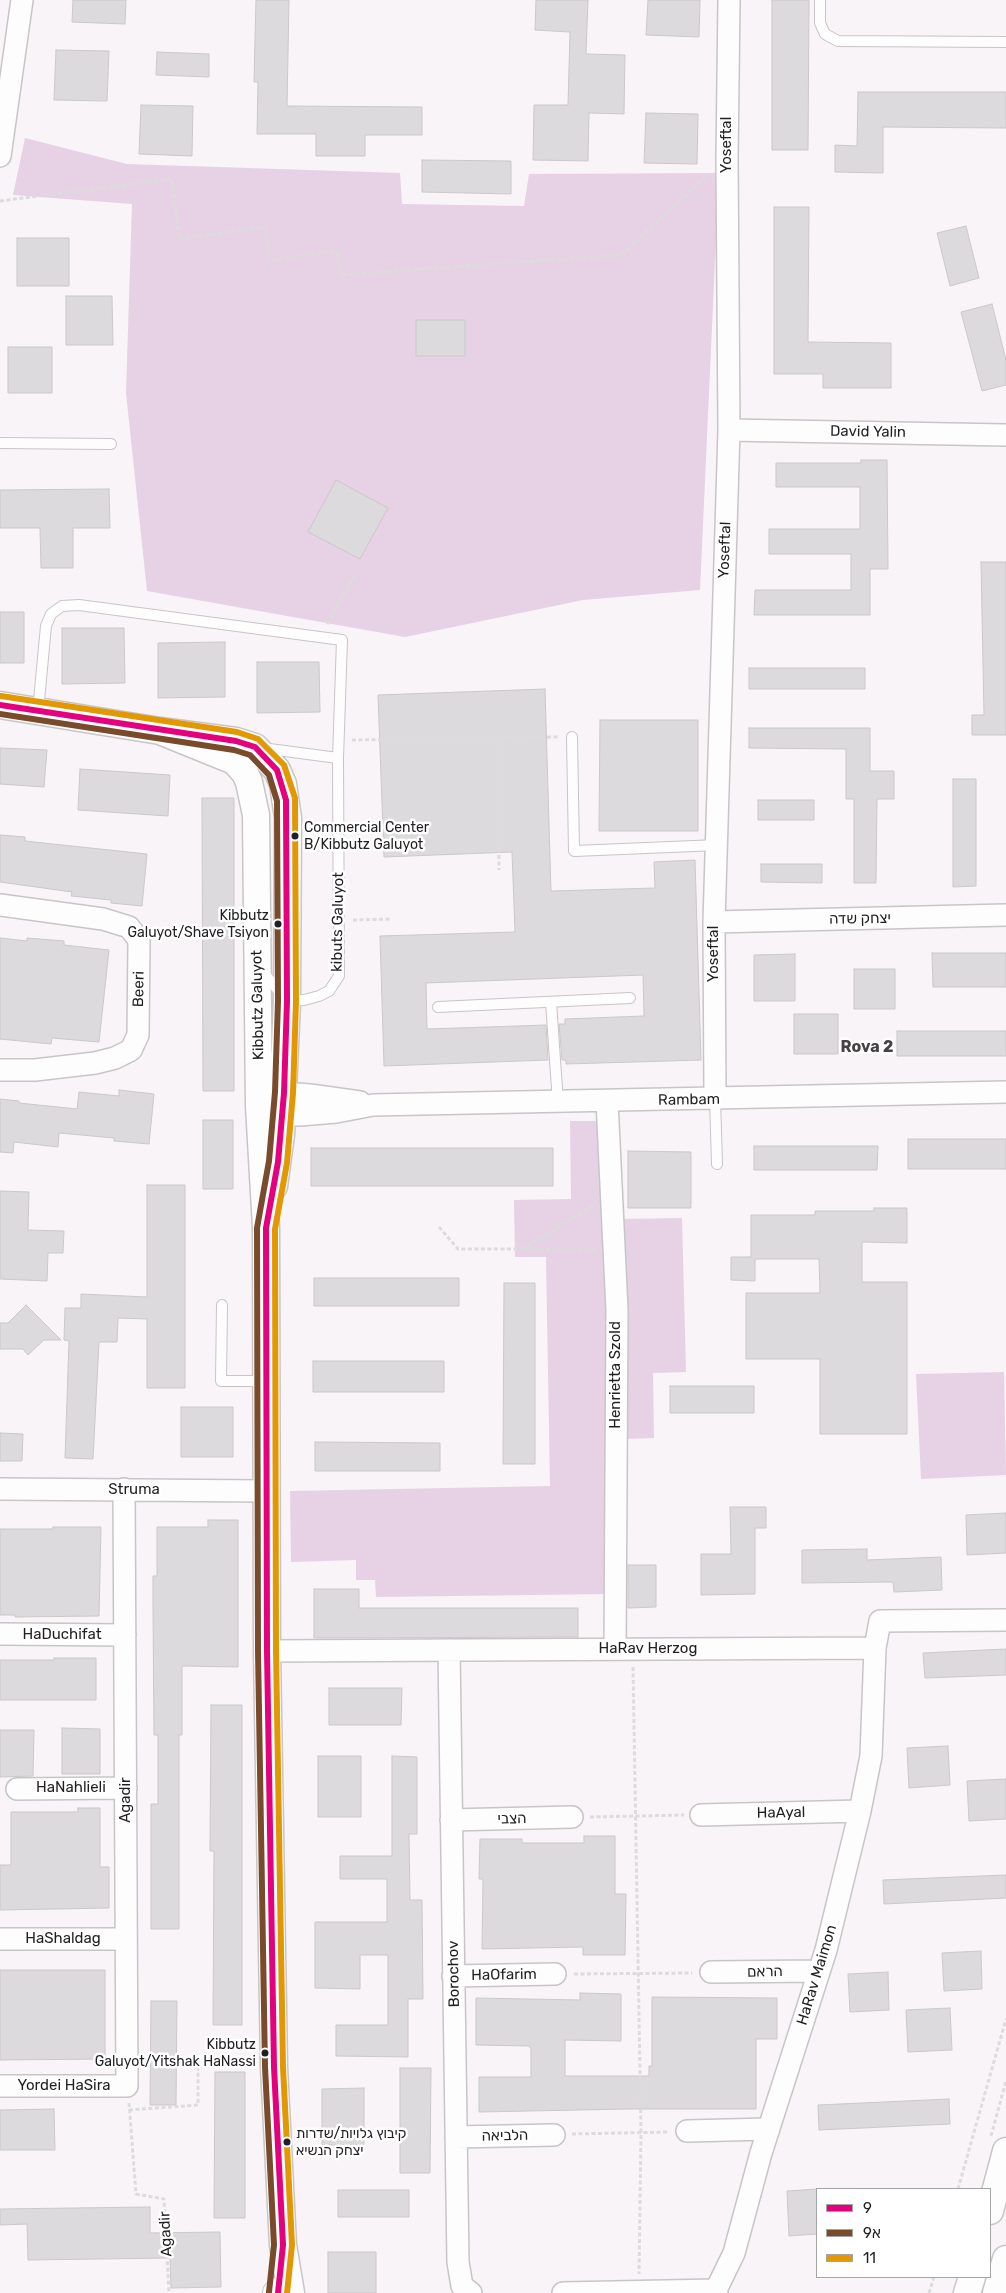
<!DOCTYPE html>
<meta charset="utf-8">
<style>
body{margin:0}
#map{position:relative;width:1006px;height:2293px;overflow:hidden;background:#f8f4f7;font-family:Rubik,Heebo,sans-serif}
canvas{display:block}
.legend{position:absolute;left:816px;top:2188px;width:175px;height:90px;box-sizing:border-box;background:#fff;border:1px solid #a6a5a6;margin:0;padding:6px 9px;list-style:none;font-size:15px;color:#211f21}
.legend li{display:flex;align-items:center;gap:10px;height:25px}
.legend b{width:25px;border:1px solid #a6a5a6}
</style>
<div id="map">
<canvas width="1006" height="2293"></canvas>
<ul class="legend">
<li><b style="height:6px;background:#e5007d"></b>9</li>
<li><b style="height:6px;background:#7a4b2a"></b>9א</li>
<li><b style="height:6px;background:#e29803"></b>11</li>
</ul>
</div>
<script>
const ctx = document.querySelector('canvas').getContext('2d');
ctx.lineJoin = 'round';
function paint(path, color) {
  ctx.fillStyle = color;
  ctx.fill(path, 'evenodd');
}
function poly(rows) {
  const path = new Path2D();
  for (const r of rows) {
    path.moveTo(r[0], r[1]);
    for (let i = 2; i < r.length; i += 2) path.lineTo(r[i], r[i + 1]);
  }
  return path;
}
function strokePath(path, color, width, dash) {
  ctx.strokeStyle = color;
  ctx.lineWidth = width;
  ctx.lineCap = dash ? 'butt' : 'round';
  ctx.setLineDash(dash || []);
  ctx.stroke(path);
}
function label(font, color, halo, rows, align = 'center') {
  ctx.font = font + ' Rubik,Heebo,sans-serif';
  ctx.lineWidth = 5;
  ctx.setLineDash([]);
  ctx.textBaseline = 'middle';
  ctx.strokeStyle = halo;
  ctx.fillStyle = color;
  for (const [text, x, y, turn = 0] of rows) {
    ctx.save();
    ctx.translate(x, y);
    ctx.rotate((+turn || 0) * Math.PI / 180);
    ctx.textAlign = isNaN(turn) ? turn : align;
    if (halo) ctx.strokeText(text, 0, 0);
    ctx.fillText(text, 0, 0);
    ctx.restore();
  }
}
paint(poly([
 [25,138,127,164,400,173,402,204,524,206,529,174,719,173,700,590,583,600,405,637,147,591,126,393,132,204,13,195],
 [570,1121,604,1121,611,1594,376,1597,375,1580,356,1580,356,1560,291,1562,290,1491,550,1486,546,1257,515,1257,514,1200,571,1199],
 [682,1218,686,1372,653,1373,654,1438,624,1439,619,1219],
 [1004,1372,1006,1475,921,1479,916,1374]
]), '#e6d2e4');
const building = poly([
 [73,0,126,0,125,24,72,22,73,0],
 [256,0,289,0,287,106,422,107,422,135,365,135,365,156,316,156,316,134,257,134,258,82,254,82,256,0],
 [536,0,588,0,586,54,625,55,624,114,589,113,588,161,533,160,534,105,568,105,570,32,535,30,536,0],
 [648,0,700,0,699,37,646,35,648,0],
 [772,0,809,0,808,150,772,150,772,0],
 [56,50,109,51,107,101,54,100,56,50],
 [157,52,209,54,209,77,156,75,157,52],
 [858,92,1006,92,1006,128,883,127,883,173,835,172,835,145,857,146,858,92],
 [141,105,193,106,192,156,139,154,141,105],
 [646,113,698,114,697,164,644,163,646,113],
 [422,160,511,161,511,194,422,192,422,160],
 [774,207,809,207,808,342,891,343,891,388,823,388,823,374,774,374,774,207],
 [966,226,979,278,950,286,937,233,966,226],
 [17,238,69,238,69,286,17,286,17,238],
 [66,296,112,296,113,345,66,345,66,296],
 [992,304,1006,360,1006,385,982,391,961,312,992,304],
 [416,320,465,320,465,356,416,356,416,320],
 [8,347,52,347,52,393,8,393,8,347],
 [861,460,887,460,888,569,870,569,870,615,754,615,755,590,851,590,851,554,769,554,769,529,860,529,860,487,776,487,776,463,861,463,861,460],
 [336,480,388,508,360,559,308,532,336,480],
 [109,489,110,528,73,528,73,568,41,568,40,528,0,528,0,490,109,489],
 [981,562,1006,562,1006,735,972,735,972,715,984,715,981,562],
 [0,612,24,612,24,663,0,663,0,612],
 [62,628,124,628,125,683,62,684,62,628],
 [225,642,225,697,158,698,158,643,225,642],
 [257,662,319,662,320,712,257,713,257,662],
 [749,668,865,668,865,689,749,689,749,668],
 [545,689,551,891,655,888,654,862,695,860,701,1060,566,1064,566,1060,562,1060,559,1024,565,1024,565,1019,644,1016,643,975,426,983,427,1029,546,1025,548,1060,384,1066,380,936,515,932,512,852,384,857,378,695,545,689],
 [600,720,698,720,698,831,599,831,600,720],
 [749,728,870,728,870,771,894,771,894,799,877,799,876,883,854,883,854,799,846,799,846,749,749,748,749,728],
 [0,748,47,750,44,787,0,784,0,748],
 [80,769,170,775,168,816,78,810,80,769],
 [953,779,976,779,976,886,953,887,953,779],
 [202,798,234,798,234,1091,203,1091,202,798],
 [758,800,814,800,814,820,758,820,758,800],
 [0,835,25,837,25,841,147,854,142,906,111,903,111,900,71,896,72,892,0,882,0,835],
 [761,864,822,864,822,883,761,882,761,864],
 [0,938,27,941,27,938,64,941,64,945,109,950,99,1042,52,1038,51,1044,0,1039,0,938],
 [932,953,1006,953,1006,987,933,987,932,953],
 [795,954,795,1001,754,1001,754,955,795,954],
 [854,969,895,969,895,1009,854,1009,854,969],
 [794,1014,838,1014,838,1054,794,1054,794,1014],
 [897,1031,1006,1031,1006,1056,897,1056,897,1031],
 [119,1090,154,1094,149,1144,114,1141,114,1138,59,1133,58,1147,14,1142,13,1153,0,1152,0,1099,19,1101,19,1103,77,1109,79,1092,119,1096,119,1090],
 [203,1120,233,1120,233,1189,203,1189,203,1120],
 [908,1139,1006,1139,1006,1169,908,1169,908,1139],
 [754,1146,878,1146,877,1170,754,1170,754,1146],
 [311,1148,553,1148,553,1186,311,1186,311,1148],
 [628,1151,691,1152,691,1208,628,1208,628,1151],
 [147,1185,185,1185,185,1388,147,1388,147,1319,118,1318,117,1342,99,1342,93,1459,65,1458,69,1341,64,1340,65,1308,81,1308,81,1294,147,1297,147,1185],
 [0,1191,29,1192,28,1230,64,1231,63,1253,48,1253,47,1281,0,1279,0,1191],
 [874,1208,907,1208,907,1243,862,1242,862,1282,907,1282,907,1434,820,1434,820,1359,746,1359,746,1293,820,1293,819,1259,755,1259,755,1281,731,1280,731,1257,751,1257,751,1215,815,1215,815,1211,874,1211,874,1208],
 [314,1278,459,1278,459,1306,314,1306,314,1278],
 [504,1283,535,1283,535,1464,503,1464,504,1283],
 [26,1305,61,1340,44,1340,28,1355,23,1349,0,1349,0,1323,8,1323,26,1305],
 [313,1361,444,1361,444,1392,313,1392,313,1361],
 [670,1386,754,1386,754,1413,670,1413,670,1386],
 [181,1407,233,1407,233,1457,181,1457,181,1407],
 [0,1433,23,1434,22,1461,0,1461,0,1433],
 [315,1442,440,1443,440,1471,315,1471,315,1442],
 [730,1507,766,1507,766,1528,755,1528,755,1594,701,1595,701,1554,731,1554,730,1507],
 [1006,1513,1006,1553,967,1555,966,1515,1006,1513],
 [208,1520,238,1520,238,1667,182,1666,182,1735,179,1735,179,1929,151,1929,151,1804,158,1804,158,1735,154,1735,153,1611,153,1576,157,1576,157,1527,208,1527,208,1520],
 [53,1527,101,1527,99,1616,15,1617,15,1615,0,1615,0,1529,53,1529,53,1527],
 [867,1549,867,1560,941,1557,942,1590,894,1592,893,1582,802,1583,802,1550,867,1549],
 [628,1565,656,1565,656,1607,628,1608,628,1565],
 [314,1589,359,1589,359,1608,578,1608,578,1637,314,1638,314,1589],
 [1006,1649,1006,1675,925,1678,923,1653,1006,1649],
 [54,1658,96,1658,96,1700,0,1700,0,1660,54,1660,54,1658],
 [329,1688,402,1688,401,1725,329,1725,329,1688],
 [211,1705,242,1705,242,2025,213,2025,214,1851,210,1851,211,1705],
 [62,1728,100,1729,100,1774,62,1774,62,1728],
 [0,1730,34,1730,33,1776,0,1777,0,1730],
 [948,1746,950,1785,909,1788,907,1748,948,1746],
 [318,1756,361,1756,361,1817,318,1817,318,1756],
 [392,1756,417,1757,417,1834,409,1834,410,1900,422,1900,423,1999,408,1999,408,2057,336,2056,336,2025,388,2025,388,1955,360,1955,360,1989,315,1988,315,1922,387,1922,387,1879,340,1879,340,1856,392,1856,392,1756],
 [1006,1779,1006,1819,969,1821,967,1781,1006,1779],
 [78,1808,100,1808,100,1867,109,1867,109,1908,0,1910,0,1865,11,1865,11,1812,78,1812,78,1808],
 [584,1836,615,1836,615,1894,626,1894,625,1955,583,1955,583,1947,482,1949,483,1879,479,1879,480,1839,522,1839,522,1843,584,1843,584,1836],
 [1006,1875,1006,1898,884,1904,883,1880,1006,1875],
 [981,1951,982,1989,944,1991,942,1953,981,1951],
 [0,1970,105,1970,105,2059,0,2060,0,1970],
 [888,1972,889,2010,850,2012,848,1974,888,1972],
 [580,1993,621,1994,621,2041,565,2040,565,2076,649,2076,649,2066,652,2066,652,1997,777,1998,777,2039,756,2039,756,2109,629,2109,479,2112,479,2077,531,2077,531,2049,529,2046,476,2045,476,1998,580,2000,580,1993],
 [151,2001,177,2001,176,2105,150,2105,151,2001],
 [950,2008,952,2050,908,2052,906,2010,950,2008],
 [400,2068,431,2068,430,2173,400,2173,400,2068],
 [215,2072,245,2072,245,2218,214,2218,215,2072],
 [364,2088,364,2145,322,2145,322,2089,364,2088],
 [949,2099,950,2124,819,2130,818,2105,949,2099],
 [54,2109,55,2150,0,2150,0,2110,54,2109],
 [817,2189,817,2234,789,2236,787,2191,817,2189],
 [338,2190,409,2190,409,2217,338,2217,338,2190],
 [150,2207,150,2233,220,2232,221,2287,171,2288,170,2258,28,2260,27,2224,0,2225,0,2209,150,2207],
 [328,2252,376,2252,376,2293,328,2293,328,2252]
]);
paint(building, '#dcdadc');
strokePath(building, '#cbc8ca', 1);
const service = poly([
 [820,0,820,23,825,34,838,41,1006,42],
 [0,443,111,444],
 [38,711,46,626,51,614,62,606,79,605,342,640,338,758,339,976,329,991,319,996,304,1000,287,1001,263,972],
 [572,737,574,851,718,845],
 [262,748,338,758],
 [551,1002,558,1103],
 [438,1007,630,998],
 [715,1099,717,1164],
 [222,1305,221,1381,266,1381]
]);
const minor = poly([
 [0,156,22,0],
 [729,430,1006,435],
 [0,905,103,919,129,927,139,940,138,1035,131,1050,115,1058,95,1063,35,1070,0,1070],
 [714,922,1006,915],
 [715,1099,714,922,729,430,727,158,729,0],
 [268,1101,284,1093,310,1095,360,1102],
 [607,1101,617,1310,615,1649],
 [268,1109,283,1115,300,1115,336,1112,373,1105,1006,1092],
 [0,1489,267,1491],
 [0,1634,125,1635],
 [449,1650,458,2262,462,2286,471,2293],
 [267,1651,875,1648,880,1621,1006,1620],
 [17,1789,126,1788],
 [701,1815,860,1811],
 [451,1820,572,1817],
 [0,1939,126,1939],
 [711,1972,819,1971],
 [453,1976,555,1974],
 [0,2086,127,2086,124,1489],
 [687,2131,769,2129],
 [456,2137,554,2135],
 [563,2293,716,2290],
 [717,2293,716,2290,734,2253,761,2153,826,1950,860,1811,871,1756,875,1648]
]);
const tertiary = poly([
 [0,705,160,731,236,741,255,747,277,770,283,784,288,818,287,1001,281,1135,274,1186],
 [160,731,234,761,245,773,249,782,256,815,259,1106,266,1228,267,1651,274,2067,283,2245,291,2293],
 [990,2211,1006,2151],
 [967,2293,972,2277],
 [996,2293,1006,2259]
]);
const secondary = poly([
 [277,2293,278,2292]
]);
strokePath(service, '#c8c5c7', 12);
strokePath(minor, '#c8c5c7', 24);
strokePath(tertiary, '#c8c5c7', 29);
strokePath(secondary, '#c8c5c7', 30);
strokePath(poly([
 [0,201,172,179,179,239,265,227,269,260,337,251,341,275,621,255,707,176],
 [327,624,355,575],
 [498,738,499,870],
 [352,740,559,737],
 [353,920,392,919],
 [439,1227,458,1249,596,1249],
 [523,1249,592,1206],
 [633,1667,641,2132,639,2274],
 [590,1817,684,1815],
 [574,1974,692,1973],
 [129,2103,136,2194,164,2199,169,2293],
 [129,2110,198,2105,198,2066,252,2067],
 [572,2134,669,2132],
 [991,2136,1006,2081],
 [958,2189,1006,2019],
 [929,2293,934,2277]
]), '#dddcdd', 3, [4, 2.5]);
strokePath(service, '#fefdfe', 10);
strokePath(minor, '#fefdfe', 21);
strokePath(tertiary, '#fefdfe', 26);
strokePath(secondary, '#fefdfe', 28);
strokePath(poly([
 [0,705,236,741,255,747,277,770,286,800,287,1001,284,1093,278,1162,266,1228,267,1651,274,2067,283,2245,278,2293]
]), '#e5007d', 6);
strokePath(poly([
 [0,714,234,750,250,755,269,775,277,801,278,1001,275,1092,269,1161,257,1228,258,1651,265,2067,274,2245,269,2292]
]), '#7a4b2a', 6);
strokePath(poly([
 [1,696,237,732,258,739,284,765,295,798,296,1001,293,1093,287,1163,275,1229,276,1651,283,2067,292,2245,287,2293]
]), '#e29803', 6);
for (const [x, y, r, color] of [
 [295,836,4.5,"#211f21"],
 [278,924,4.5,"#211f21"],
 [265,2053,4.5,"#211f21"],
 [287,2142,4.5,"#211f21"]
]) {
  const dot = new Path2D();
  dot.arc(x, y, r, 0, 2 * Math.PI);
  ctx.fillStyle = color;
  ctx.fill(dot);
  strokePath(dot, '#fff', 2);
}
label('14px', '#211f21', '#fff', [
 ["Commercial Center",304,828],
 ["B/Kibbutz Galuyot",304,845],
 ["Kibbutz",269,916,"right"],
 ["Galuyot/Shave Tsiyon",269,933,"right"],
 ["Kibbutz",256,2045,"right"],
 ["Galuyot/Yitshak HaNassi",256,2062,"right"],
 ["קיבוץ גלויות/שדרות",296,2134],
 ["יצחק הנשיא",296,2151]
], 'left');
label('15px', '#211f21', '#fff', [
 ["Yoseftal",727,145,-90],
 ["David Yalin",868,432,1],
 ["Yoseftal",725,550,-88],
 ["יצחק שדה",860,919,-1],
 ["kibuts Galuyot",338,922,-89],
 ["Yoseftal",714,954,-90],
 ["Beeri",139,989,-89],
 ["Kibbutz Galuyot",258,1005,-91],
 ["Rambam",689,1100,-1],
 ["Henrietta Szold",616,1375,-90],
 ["Struma",134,1490],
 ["HaDuchifat",62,1635],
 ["HaRav Herzog",648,1649],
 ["HaNahlieli",71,1788],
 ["Agadir",126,1800,-90],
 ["HaAyal",781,1813,-1],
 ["הצבי",512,1819,-1],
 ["HaShaldag",63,1939],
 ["הראם",765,1972,-1],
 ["Borochov",454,1974,-91],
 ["HaOfarim",504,1975,-1],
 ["HaRav Maimon",817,1975,-73],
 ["Yordei HaSira",64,2086],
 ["הלביאה",505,2136,-1],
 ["Agadir",166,2234,-93]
]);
label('bold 16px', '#454144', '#fff', [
 ["Rova 2",867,1047]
]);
</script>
